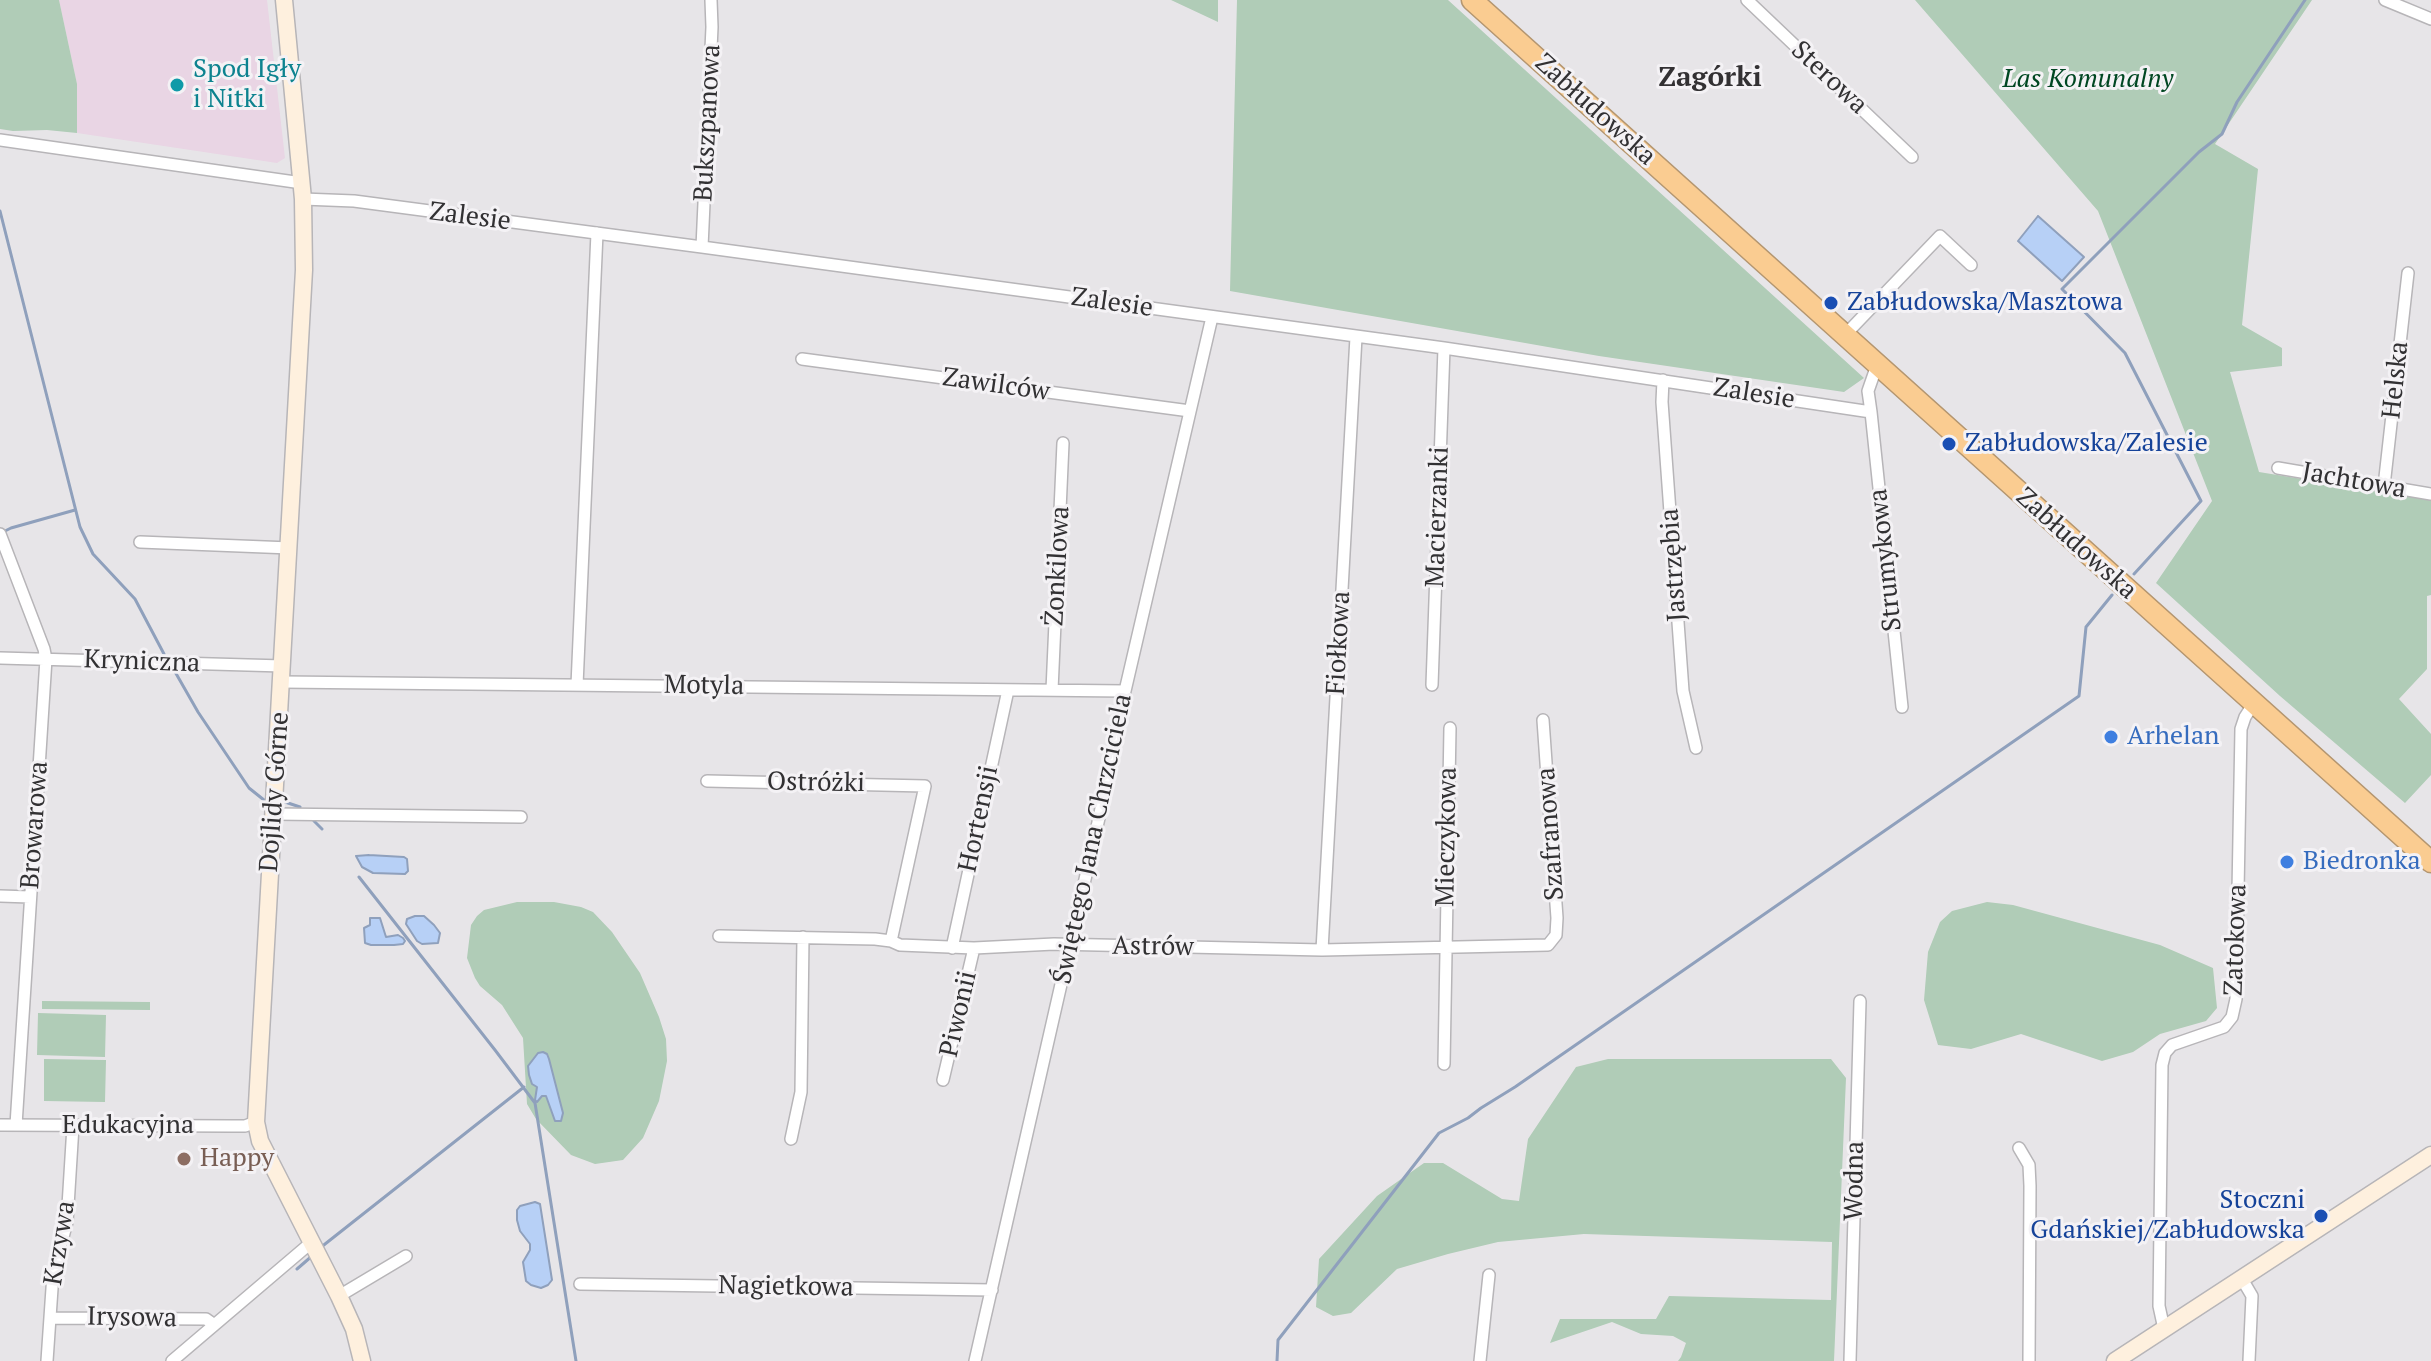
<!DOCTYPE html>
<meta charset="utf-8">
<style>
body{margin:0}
canvas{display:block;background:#e7e5e8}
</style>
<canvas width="2431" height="1361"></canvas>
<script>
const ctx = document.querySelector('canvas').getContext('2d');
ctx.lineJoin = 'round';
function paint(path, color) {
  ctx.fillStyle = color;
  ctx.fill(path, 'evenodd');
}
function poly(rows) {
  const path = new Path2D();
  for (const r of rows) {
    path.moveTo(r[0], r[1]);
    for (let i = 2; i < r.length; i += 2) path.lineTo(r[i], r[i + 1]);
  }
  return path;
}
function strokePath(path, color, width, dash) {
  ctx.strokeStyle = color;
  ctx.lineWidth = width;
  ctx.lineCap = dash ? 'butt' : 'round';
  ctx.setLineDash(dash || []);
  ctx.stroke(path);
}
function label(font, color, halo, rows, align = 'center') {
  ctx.font = font + ' "PT Serif",serif';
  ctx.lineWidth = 6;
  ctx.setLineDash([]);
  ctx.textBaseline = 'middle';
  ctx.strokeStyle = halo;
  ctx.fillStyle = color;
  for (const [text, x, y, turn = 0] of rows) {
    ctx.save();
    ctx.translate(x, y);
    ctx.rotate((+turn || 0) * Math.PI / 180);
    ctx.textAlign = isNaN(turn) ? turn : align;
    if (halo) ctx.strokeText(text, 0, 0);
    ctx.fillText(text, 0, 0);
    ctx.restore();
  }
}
paint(poly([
 [59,0,267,0,285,158,277,163,77,133,77,84]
]), '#e9d5e4');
paint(poly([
 [0,0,59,0,77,84,77,133,47,130,13,131,0,129],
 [1171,0,1218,0,1218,22],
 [1237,0,1448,0,1864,378,1844,392,1599,356,1230,291],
 [1915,0,2312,0,2215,144,2258,169,2242,325,2282,348,2282,366,2230,372,2259,472,2431,500,2431,595,2427,596,2427,669,2399,699,2431,734,2431,775,2405,803,2280,696,2156,583,2212,501,2098,211],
 [517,902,554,902,581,907,593,912,612,932,640,973,659,1017,666,1039,667,1061,659,1101,643,1138,623,1160,595,1164,571,1155,536,1119,527,1104,523,1038,502,1005,480,986,475,978,467,958,471,925,477,916,484,910],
 [1987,902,2013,905,2160,945,2213,968,2217,1008,2206,1021,2160,1034,2133,1052,2102,1061,2021,1034,1971,1049,1938,1045,1924,1000,1928,952,1940,922,1952,911],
 [42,1001,150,1002,150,1010,42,1009],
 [38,1013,106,1015,105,1057,37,1055],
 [44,1059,106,1060,105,1102,44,1101],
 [1608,1059,1831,1059,1846,1078,1834,1361,1678,1361,1681,1357,1686,1343,1673,1336,1641,1334,1612,1322,1550,1343,1560,1319,1656,1319,1669,1296,1831,1300,1832,1242,1584,1234,1498,1242,1448,1254,1397,1269,1351,1313,1333,1316,1316,1307,1319,1259,1377,1196,1424,1163,1443,1163,1502,1199,1519,1201,1528,1139,1576,1067]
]), '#b0ccb7');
const water = poly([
 [2038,216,2084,257,2062,281,2018,241,2038,216],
 [369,855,404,857,407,859,408,871,405,874,373,873,362,867,356,856,369,855],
 [415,916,424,916,434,925,440,933,438,943,422,944,417,941,406,924,407,919,415,916],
 [370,918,380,918,386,937,398,935,403,938,405,941,403,944,394,945,371,945,365,943,364,928,370,925,370,918],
 [543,1052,547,1054,549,1059,563,1113,561,1121,555,1121,546,1096,542,1096,537,1102,535,1100,537,1087,532,1084,529,1075,528,1066,538,1053,543,1052],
 [535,1202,540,1204,552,1280,548,1285,541,1288,531,1285,526,1281,523,1262,530,1250,530,1244,520,1231,517,1220,517,1210,520,1206,535,1202]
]);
paint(water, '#b7d0f6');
strokePath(water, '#8fa0bc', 2);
strokePath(poly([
 [0,211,80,527,93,554,135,599,164,654],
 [3,532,11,528,75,510],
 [2134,574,2201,501,2125,353,2062,289,2199,152,2222,134,2237,102,2305,0],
 [174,670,198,712,249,788,264,800],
 [285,802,300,807],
 [314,821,322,829],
 [359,877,495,1050,535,1103,576,1361],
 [320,1248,524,1087],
 [297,1269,312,1256],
 [1277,1361,1278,1340,1439,1133,1468,1118,1481,1108,1515,1087,2079,696,2086,627,2112,595]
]), '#8fa0bc', 3);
const street = poly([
 [1747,0,1912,157],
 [2385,0,2431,19],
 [0,140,302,183],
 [303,199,354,201,702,247,1444,348,1871,412,1868,391,1877,365],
 [702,247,712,27,711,0],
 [1845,335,1940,236,1971,265],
 [802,359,1190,411],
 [1663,380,1662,402,1683,691,1696,748],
 [1871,412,1902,707],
 [2278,468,2431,494],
 [2384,486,2408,273],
 [0,534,44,649,46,659,16,1125],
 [140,542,290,548],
 [0,658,283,666],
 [282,682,1125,691],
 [577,685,597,233],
 [1432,685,1444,348],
 [1052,690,1063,443],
 [707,781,925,786,891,941],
 [274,814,521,817],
 [0,896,30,897],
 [719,936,875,939,891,941,900,945,974,948,1054,944,1322,950,1548,945,1556,935,1557,918,1543,720],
 [952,948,1008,690],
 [1322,950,1356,337],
 [1444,1064,1450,728],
 [943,1080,974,948],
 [0,1125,232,1126,245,1126,256,1122],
 [791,1139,801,1092,803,937],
 [2019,1148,2029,1165,2030,1186,2029,1361],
 [2242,1279,2252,1296,2249,1361],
 [580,1284,992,1290],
 [339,1296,406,1256],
 [50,1318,206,1319,213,1324],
 [2164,1329,2159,1306,2162,1065,2165,1053,2172,1045,2224,1027,2232,1017,2236,999,2241,729,2245,717,2254,703],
 [47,1361,53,1274,67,1222,73,1126],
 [172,1361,313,1241],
 [975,1361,1099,818,1125,691,1212,317],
 [1480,1361,1489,1275],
 [1850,1361,1860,1001]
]);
const secondary = poly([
 [284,0,303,199,304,270,256,1122,260,1141,339,1296,354,1329,362,1361],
 [2115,1361,2431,1155]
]);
const highway = poly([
 [1472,0,2431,862]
]);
strokePath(street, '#b7b5b8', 14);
strokePath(secondary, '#b7b5b8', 19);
strokePath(highway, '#b49670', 23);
strokePath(street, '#fff', 11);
strokePath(secondary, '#fef0de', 16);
strokePath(highway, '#facc91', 20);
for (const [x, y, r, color] of [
 [177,85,8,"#0f9aa8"],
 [1831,303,8,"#1a4fb4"],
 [1949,444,8,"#1a4fb4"],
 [2111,737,8,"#3f7fe0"],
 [2287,862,8,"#3f7fe0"],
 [184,1159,8,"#8d6e63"],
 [2321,1216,8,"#1a4fb4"]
]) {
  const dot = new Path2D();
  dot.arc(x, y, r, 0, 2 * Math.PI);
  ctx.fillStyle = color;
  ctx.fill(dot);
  strokePath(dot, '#f4f2f5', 3);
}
label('26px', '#0d838f', '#f4f2f5', [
 ["Spod Igły",193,70],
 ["i Nitki",193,100]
], 'left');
label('26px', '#323133', '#f4f2f5', [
 ["Sterowa",1829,78,43],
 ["Zabłudowska",1595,110,42],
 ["Bukszpanowa",708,123,-87],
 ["Zalesie",470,217,7],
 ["Zalesie",1112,303,8],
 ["Helska",2396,380,-84],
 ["Zawilców",996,385,8],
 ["Zalesie",1754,394,9],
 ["Jachtowa",2354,481,10],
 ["Macierzanki",1438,517,-88],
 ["Zabłudowska",2076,544,42],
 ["Strumykowa",1886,560,-96],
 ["Jastrzębia",1674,565,-94],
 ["Żonkilowa",1058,566,-87],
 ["Fiołkowa",1339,643,-87],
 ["Kryniczna",142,662,2],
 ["Motyla",704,686,1],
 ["Ostróżki",816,783,1],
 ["Dojlidy Górne",275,792,-86],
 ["Hortensji",979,819,-78],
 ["Browarowa",35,825,-86],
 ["Szafranowa",1551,834,-94],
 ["Mieczykowa",1447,837,-89],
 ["Świętego Jana Chrzciciela",1093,839,-78],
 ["Zatokowa",2236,940,-88],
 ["Astrów",1153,947,1],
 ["Piwonii",959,1014,-77],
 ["Edukacyjna",128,1126],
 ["Wodna",1855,1181,-89],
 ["Krzywa",60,1243,-81],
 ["Nagietkowa",786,1287,1],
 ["Irysowa",132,1318,1]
]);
label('italic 26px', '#004722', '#f4f2f5', [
 ["Las Komunalny",2088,80]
]);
label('26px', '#164399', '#f4f2f5', [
 ["Zabłudowska/Masztowa",1847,303],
 ["Zabłudowska/Zalesie",1965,444],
 ["Stoczni",2305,1201,"right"],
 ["Gdańskiej/Zabłudowska",2305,1231,"right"]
], 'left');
label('26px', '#366cbe', '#f4f2f5', [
 ["Arhelan",2127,737],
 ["Biedronka",2303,862]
], 'left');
label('26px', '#785e54', '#f4f2f5', [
 ["Happy",200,1159]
], 'left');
label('bold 28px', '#333133', '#f4f2f5', [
 ["Zagórki",1710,78]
]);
</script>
